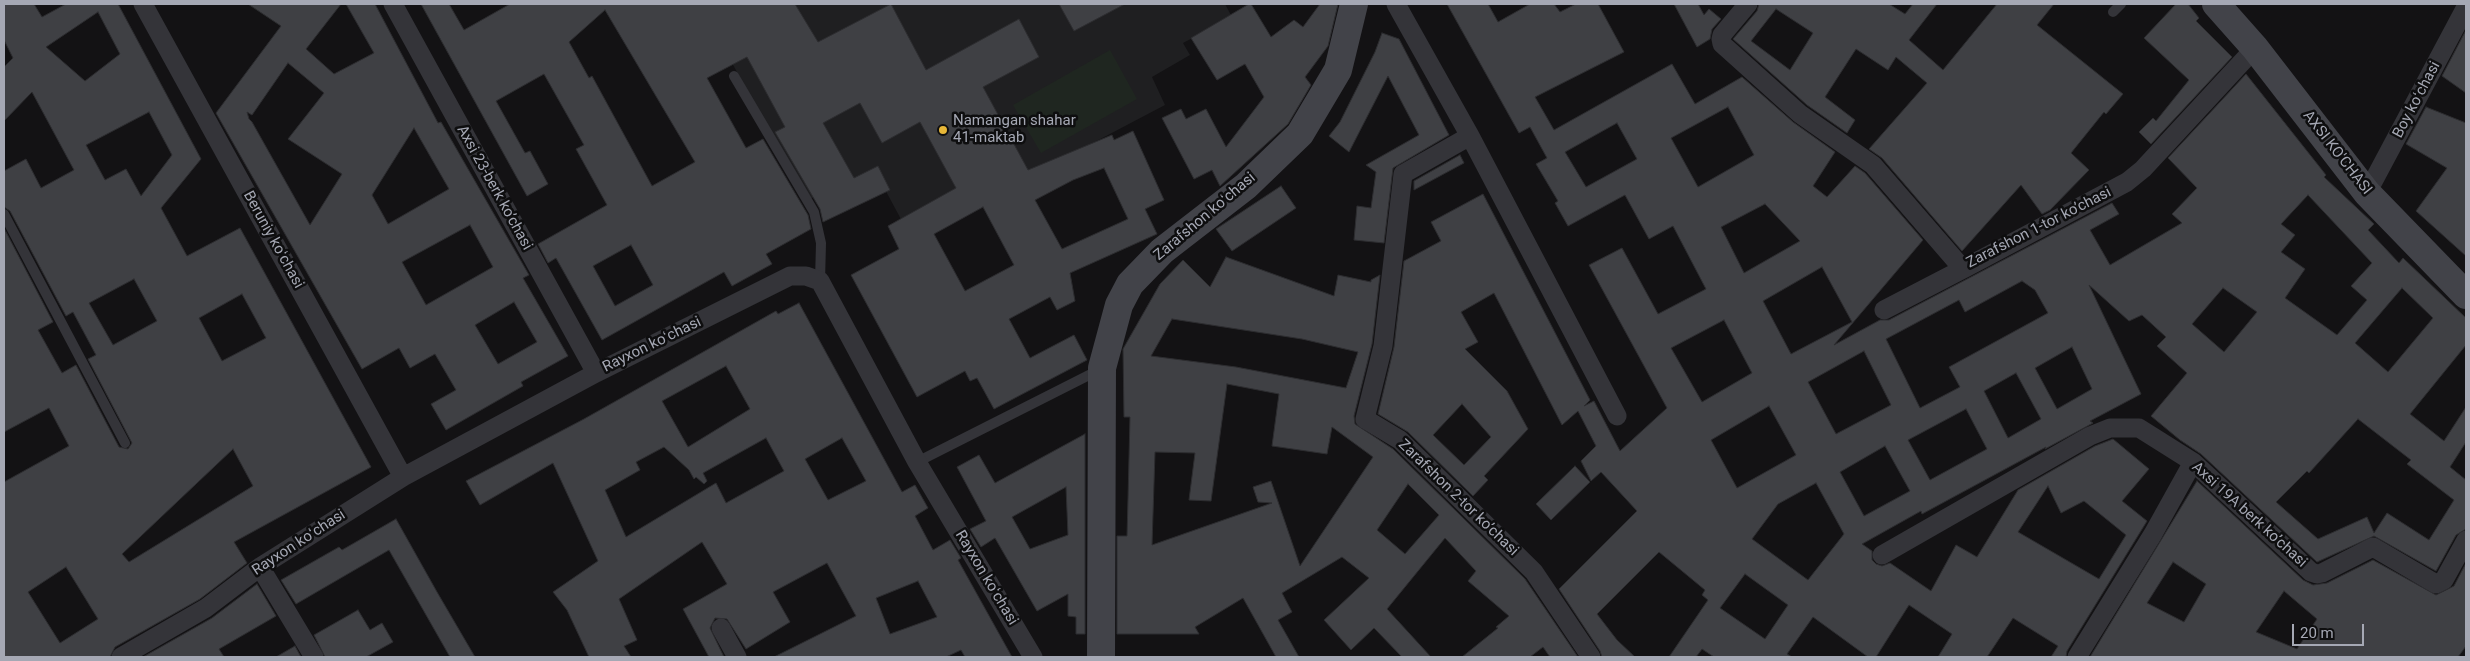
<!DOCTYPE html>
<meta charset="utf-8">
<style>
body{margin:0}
#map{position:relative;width:2470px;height:661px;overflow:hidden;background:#131214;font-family:Roboto,sans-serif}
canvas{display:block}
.frame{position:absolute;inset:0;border:5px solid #a5a8b4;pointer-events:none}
.scale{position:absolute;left:2292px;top:624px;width:72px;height:22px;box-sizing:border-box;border:2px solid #a5a8b4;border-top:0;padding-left:6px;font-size:15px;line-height:18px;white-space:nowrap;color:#a5a8b4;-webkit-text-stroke:4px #0e0e0f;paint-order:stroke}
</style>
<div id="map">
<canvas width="2470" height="661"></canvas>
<div class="frame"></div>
<div class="scale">20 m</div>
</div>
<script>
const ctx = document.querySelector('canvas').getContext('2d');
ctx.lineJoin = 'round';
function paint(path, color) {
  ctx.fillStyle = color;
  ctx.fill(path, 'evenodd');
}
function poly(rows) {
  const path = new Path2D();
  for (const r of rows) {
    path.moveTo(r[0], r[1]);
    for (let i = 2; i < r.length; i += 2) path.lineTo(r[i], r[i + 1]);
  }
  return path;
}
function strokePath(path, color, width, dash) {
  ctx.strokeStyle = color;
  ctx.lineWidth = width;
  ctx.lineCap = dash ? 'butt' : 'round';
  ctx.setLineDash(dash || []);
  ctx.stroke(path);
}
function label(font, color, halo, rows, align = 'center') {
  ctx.font = font + ' Roboto,sans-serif';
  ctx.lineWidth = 5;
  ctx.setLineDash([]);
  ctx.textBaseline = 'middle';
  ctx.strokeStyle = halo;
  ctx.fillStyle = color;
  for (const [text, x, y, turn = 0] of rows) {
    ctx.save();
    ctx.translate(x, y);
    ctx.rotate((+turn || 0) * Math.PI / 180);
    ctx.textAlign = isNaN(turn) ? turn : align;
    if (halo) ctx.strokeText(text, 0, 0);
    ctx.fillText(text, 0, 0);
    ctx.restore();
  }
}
paint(poly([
 [730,4,1225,4,1232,17,1183,43,1190,55,1152,77,1165,105,1068,156,903,223,874,169,808,200,732,63,742,23]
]), '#1f1f21');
paint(poly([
 [1110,50,1137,99,1041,153,1013,105]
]), '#1f2620');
const building = poly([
 [4,4,34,4,42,17,66,4,118,4,201,159,161,208,187,256,240,228,371,467,234,542,247,563,200,599,115,647,110,657,4,657,4,482,69,446,49,408,4,432,4,228,53,322,38,330,62,373,76,365,119,447,128,449,132,443,88,359,96,355,73,312,66,316,10,211,4,207,4,171,26,159,41,188,74,170,32,92,4,121,4,67,13,58,4,40,4,4],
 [98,12,120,54,85,81,46,47,98,12],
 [149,112,172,155,141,196,126,169,105,180,86,145,149,112],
 [134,279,157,321,113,345,89,303,134,279],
 [242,294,266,338,222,361,199,318,242,294],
 [233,449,253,486,129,562,122,554,233,449],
 [66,567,98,619,60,643,28,592,66,567],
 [248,4,341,4,306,49,334,74,374,53,346,4,375,4,438,123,441,122,529,275,523,278,568,356,521,382,523,386,446,430,431,404,456,390,435,354,410,368,399,348,362,369,216,113,281,26,248,4],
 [288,63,324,93,288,139,342,174,310,225,252,122,249,119,247,112,252,115,288,63],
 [414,128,449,189,388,224,372,195,414,128],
 [470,225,493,267,426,305,402,262,470,225],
 [514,302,537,342,498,364,475,325,514,302],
 [421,4,449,4,464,30,510,4,795,4,818,42,891,4,926,70,1019,19,1039,57,983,87,1028,170,1112,135,1114,140,1133,131,1164,200,1145,209,1157,234,1070,273,1075,301,1057,310,1050,297,1009,319,1030,358,1074,335,1087,360,994,409,977,378,970,381,965,371,917,397,851,275,899,249,888,226,956,188,920,122,882,143,860,103,823,123,854,178,878,166,890,190,823,222,820,209,775,132,785,127,747,57,707,78,746,148,763,139,808,215,811,229,766,254,772,264,732,286,724,272,602,340,556,258,548,263,538,244,607,205,576,149,584,145,544,74,496,101,525,153,530,151,548,184,527,196,421,4],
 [605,10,695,162,652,186,592,76,589,78,569,42,605,10],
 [1104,168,1128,219,1062,249,1035,200,1073,180,1104,168],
 [983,207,1014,265,965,291,934,234,983,207],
 [631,245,653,285,615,306,593,266,631,245],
 [1059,4,1125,4,1074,31,1059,4],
 [1249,4,1251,4,1271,37,1294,20,1303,27,1320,4,1338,4,1328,46,1305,77,1311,85,1288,124,1220,186,1212,170,1194,179,1162,118,1181,109,1186,119,1206,109,1226,147,1264,97,1245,64,1217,80,1191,38,1249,4],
 [1447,4,1488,4,1498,22,1530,4,1554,4,1560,12,1576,4,1598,4,1624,52,1535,97,1554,130,1672,64,1695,104,1742,77,1793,122,1835,152,1813,186,1827,197,1855,166,1865,173,1923,240,1834,345,1880,320,1889,320,2112,203,2119,214,2090,230,2110,265,2182,223,2172,214,2197,188,2168,158,2246,74,2326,175,2324,177,2374,224,2368,230,2399,263,2403,258,2466,318,2466,345,2410,414,2444,441,2466,407,2466,442,2450,467,2466,480,2466,529,2456,535,2436,571,2374,536,2317,562,2201,454,2180,440,2151,416,2187,373,2157,346,2166,337,2142,315,2129,321,2089,285,2141,394,2090,421,2093,423,2045,449,2046,447,1922,514,1921,511,1862,544,1872,551,1872,560,1876,564,1882,566,1890,563,1931,591,1956,545,1977,557,2018,490,2095,446,2113,439,2149,469,2122,501,2147,521,2067,651,2066,657,2051,657,2058,646,2013,618,1987,657,1938,657,1952,634,1909,605,1876,657,1868,657,1813,617,1787,654,1792,657,1714,657,1702,649,1696,657,1669,657,1708,600,1702,595,1705,590,1659,552,1597,614,1617,640,1635,657,1602,657,1600,651,1559,589,1637,511,1601,472,1591,481,1581,461,1596,446,1578,411,1562,425,1494,293,1461,312,1478,342,1465,349,1507,391,1528,429,1484,476,1488,480,1473,496,1408,432,1378,414,1394,347,1404,261,1441,241,1431,222,1483,194,1590,400,1584,406,1594,401,1620,451,1667,408,1589,265,1622,248,1658,314,1706,289,1673,226,1649,239,1625,195,1568,226,1555,203,1558,201,1536,164,1547,158,1530,127,1519,133,1447,4],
 [1728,107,1754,155,1698,187,1671,138,1728,107],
 [1617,123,1637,159,1586,187,1565,152,1617,123],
 [2308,195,2372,263,2351,286,2367,300,2337,335,2285,298,2305,269,2281,252,2295,235,2281,224,2308,195],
 [1765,204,1800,241,1744,273,1721,227,1765,204],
 [1822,267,1852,322,1791,354,1763,301,1822,267],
 [2022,281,2035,290,2048,313,1949,367,1960,387,1920,408,1886,339,1959,300,1965,312,2022,281],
 [2223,288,2257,312,2224,352,2192,324,2223,288],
 [2402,288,2433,318,2388,372,2355,343,2402,288],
 [1724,320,1752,373,1702,402,1671,348,1724,320],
 [2072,347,2092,389,2057,409,2035,368,2072,347],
 [1864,351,1891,405,1836,434,1808,382,1864,351],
 [2016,373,2041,419,2008,438,1984,391,2016,373],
 [1462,404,1491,437,1464,465,1433,435,1462,404],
 [1769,406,1796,455,1737,488,1711,440,1769,406],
 [1966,409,1987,449,1930,480,1908,440,1966,409],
 [2358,419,2411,460,2407,464,2454,500,2429,540,2387,513,2374,533,2367,517,2318,539,2276,502,2307,471,2309,473,2358,419],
 [1885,446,1910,491,1864,516,1840,472,1885,446],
 [1816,483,1844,534,1808,580,1752,539,1778,504,1816,483],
 [2048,486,2061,513,2084,501,2126,535,2099,579,2018,532,2048,486],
 [1745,574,1788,605,1765,639,1720,608,1745,574],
 [1674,4,1698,4,1704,15,1709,9,1721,19,1712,29,1710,39,1697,47,1674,4],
 [1759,4,1889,4,1905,14,1913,4,1937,4,1909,40,1943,70,1997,4,2054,4,2037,25,2123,94,2106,114,2104,112,2071,153,2089,170,2050,210,2042,214,2021,185,1962,251,1882,158,1869,149,1927,83,1896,57,1888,70,1856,49,1825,97,1855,120,1847,133,1807,105,1733,39,1757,11,1759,4],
 [1776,9,1813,33,1790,70,1751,41,1776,9],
 [2176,4,2188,4,2199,18,2196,21,2232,57,2151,144,2139,132,2153,118,2156,121,2189,80,2144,38,2176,4],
 [2466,30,2466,93,2442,76,2466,30],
 [1382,33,1399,39,1449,135,1393,168,1384,243,1354,240,1357,206,1371,208,1376,172,1366,165,1419,135,1388,76,1349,152,1329,136,1340,122,1375,52,1382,33],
 [2426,107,2466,123,2466,256,2416,211,2447,168,2406,144,2426,107],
 [1460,155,1464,163,1414,190,1414,181,1460,155],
 [1281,186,1296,208,1232,251,1216,229,1281,186],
 [1226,257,1334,296,1338,275,1371,282,1371,280,1380,275,1372,344,1354,416,1355,424,1393,449,1525,579,1578,657,1550,657,1543,647,1530,657,1462,657,1498,628,1496,627,1509,616,1468,581,1476,571,1445,538,1387,609,1431,657,1402,657,1374,628,1351,650,1324,620,1369,578,1342,557,1282,593,1292,612,1278,620,1299,657,1276,657,1243,598,1195,627,1199,634,1117,634,1117,536,1127,536,1128,499,1130,417,1124,417,1123,349,1160,284,1183,260,1210,287,1226,257],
 [1172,319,1302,339,1358,352,1346,388,1236,367,1151,356,1172,319],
 [1227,384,1279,394,1272,446,1327,454,1332,427,1373,457,1300,566,1271,481,1253,487,1258,502,1272,503,1152,545,1155,452,1195,453,1189,500,1211,501,1227,384],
 [1408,484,1439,515,1405,554,1377,530,1408,484],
 [799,303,902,492,915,485,928,508,915,516,933,550,950,540,961,558,958,560,1012,657,965,657,961,650,946,657,774,657,856,616,827,563,773,592,790,622,746,649,727,619,715,618,710,628,724,657,709,657,683,609,727,584,702,542,619,599,637,640,624,646,631,657,589,657,567,610,553,592,598,561,553,463,480,505,466,481,584,419,776,311,778,314,799,303],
 [726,366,750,409,688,447,662,401,726,366],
 [766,438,784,471,726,503,716,483,626,537,605,490,640,470,636,462,664,447,689,470,694,479,696,477,704,484,707,481,703,473,766,438],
 [842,438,866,481,828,500,805,459,842,438],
 [918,581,937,617,890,634,876,598,918,581],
 [1085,434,1085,634,1076,634,1076,617,1068,616,1068,594,1037,611,995,538,981,547,970,529,986,521,957,467,979,455,995,483,1085,434],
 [1066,487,1068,535,1030,549,1012,517,1066,487],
 [1575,466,1590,482,1551,520,1536,504,1575,466],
 [2197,481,2303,580,2313,585,2327,583,2373,560,2436,595,2454,586,2466,563,2466,646,2458,657,2090,657,2197,481],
 [2173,562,2206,584,2184,622,2147,603,2173,562],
 [2284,591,2317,619,2297,649,2256,632,2284,591],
 [396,519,437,592,475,657,450,657,389,550,296,604,281,580,339,547,342,550,396,519],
 [257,584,276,616,219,649,224,657,143,657,212,618,257,584],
 [358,610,370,630,382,623,393,642,366,657,325,657,314,635,358,610],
 [295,646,301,657,276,657,295,646]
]);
paint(building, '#3f4044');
strokePath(building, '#2d2d30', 1);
strokePath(poly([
 [2113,12,2121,4],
 [734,76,814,212,821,243,820,281],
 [4,214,125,443],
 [917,462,1099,370]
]), '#343439', 10);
strokePath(poly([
 [143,4,403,477],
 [393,4,596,373],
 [1396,4,1470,136,1617,416],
 [1748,4,1722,35,1721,39,1722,44,1800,114,1873,165,1963,269,2127,182,2143,169,2255,48],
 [1470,136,1403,174,1383,346,1365,419,1400,440,1534,572,1591,657],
 [2367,193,2466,7],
 [1884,310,1963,269],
 [1882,555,2090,436,2110,428,2139,428,2193,462,2311,572,2317,574,2322,573,2373,547,2436,584,2444,580,2466,540],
 [260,567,314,657],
 [721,628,737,657],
 [121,657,206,608,260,567,403,477,596,373,790,276,806,276,820,281,917,462,1033,657],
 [2077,657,2153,534,2193,462]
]), '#343439', 19);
strokePath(poly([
 [2216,4,2255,48,2367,193,2466,295],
 [1101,657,1102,368,1119,305,1130,284,1162,251,1246,186,1300,134,1338,70,1354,4]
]), '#424349', 28);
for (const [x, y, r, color] of [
 [943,130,5,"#e7b738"]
]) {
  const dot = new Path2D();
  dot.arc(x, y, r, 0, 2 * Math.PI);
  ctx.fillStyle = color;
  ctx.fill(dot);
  strokePath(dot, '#0e0e0f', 2);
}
label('15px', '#a5a8b4', '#0e0e0f', [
 ["Boy koʻchasi",2417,100,-62],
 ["AXSI KO'CHASI",2337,153,52],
 ["Аxsi 23-berk koʼchasi",494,188,61],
 ["Zarafshon koʻchasi",1205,217,-40],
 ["Zarafshon 1-tor koʼchasi",2039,228,-27],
 ["Beruniy koʻchasi",273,240,61],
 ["Rayxon koʻchasi",652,345,-26],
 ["Zarafshon 2-tor koʼchasi",1458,498,44],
 ["Аxsi 19А berk koʼchasi",2249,515,42],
 ["Rayxon koʻchasi",299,543,-33],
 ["Rayxon koʻchasi",986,578,59]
]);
label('15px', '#a5a8b4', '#0e0e0f', [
 ["Namangan shahar",953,121],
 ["41-maktab",953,138]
], 'left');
</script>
